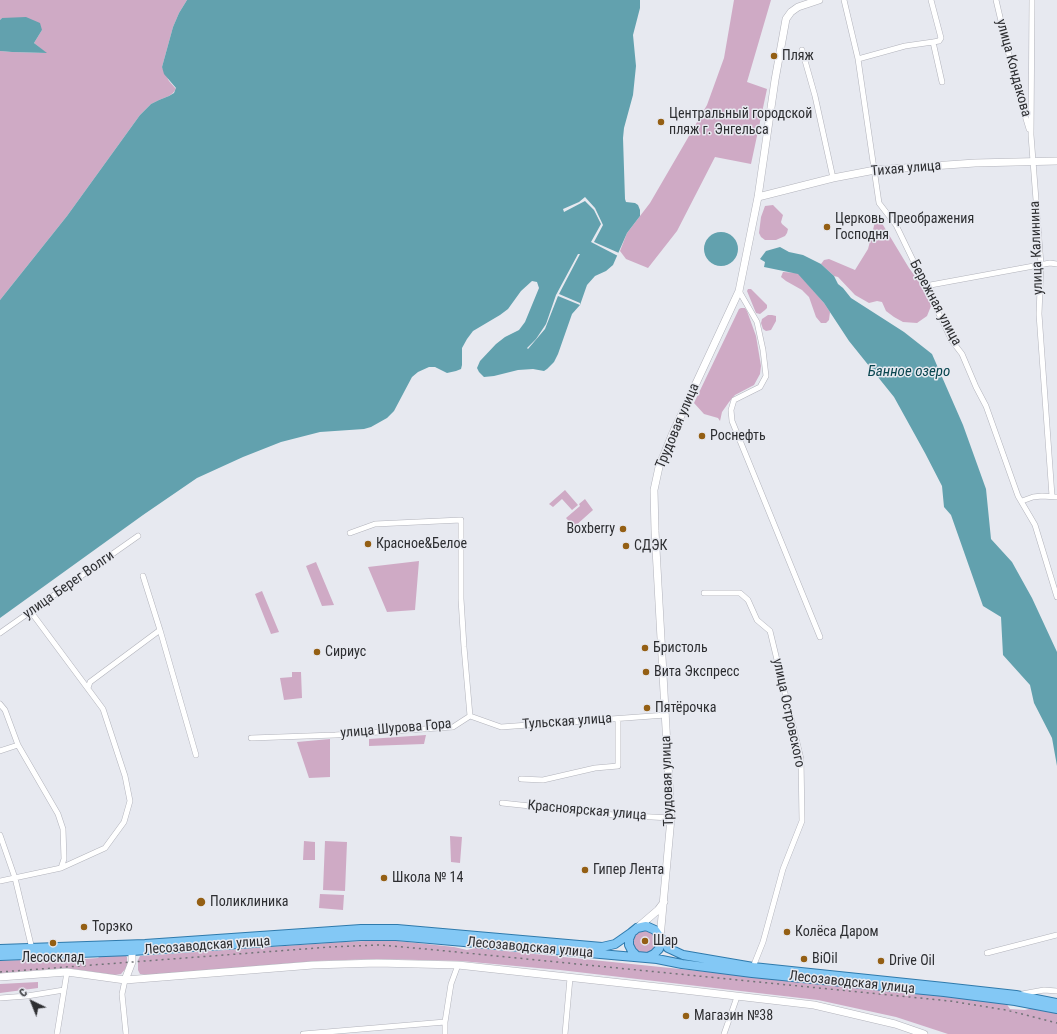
<!DOCTYPE html>
<meta charset="utf-8">
<style>
body{margin:0}
#map{position:relative;width:1057px;height:1034px;overflow:hidden;background:#e7e9f0;font-family:"Roboto Condensed",sans-serif}
canvas{display:block}
.north{position:absolute;left:12px;top:982px;width:40px;height:40px;-webkit-text-stroke:3px #e7e9f0;paint-order:stroke;rotate:317deg;font-size:11px;font-weight:700;line-height:16px;text-align:center;color:#2d2e31}
.north::after{content:'';display:block;margin:auto;width:14px;height:18px;background:#2d2e31;clip-path:polygon(50% 0,100% 100%,50% 72%,0 100%)}
</style>
<div id="map">
<canvas width="1057" height="1034"></canvas>
<div class="north">С</div>
</div>
<script>
const ctx = document.querySelector('canvas').getContext('2d');
ctx.lineJoin = 'round';
function paint(path, color) {
  ctx.fillStyle = color;
  ctx.fill(path, 'evenodd');
}
function poly(rows) {
  const path = new Path2D();
  for (const r of rows) {
    if (r.length === 3) {
      path.moveTo(r[0] + r[2], r[1]);
      path.arc(r[0], r[1], r[2], 0, 2 * Math.PI);
      continue;
    }
    path.moveTo(r[0], r[1]);
    for (let i = 2; i < r.length; i += 2) path.lineTo(r[i], r[i + 1]);
  }
  return path;
}
function strokePath(path, color, width, dash) {
  ctx.strokeStyle = color;
  ctx.lineWidth = width;
  ctx.lineCap = dash ? 'butt' : 'round';
  ctx.setLineDash(dash || []);
  ctx.stroke(path);
}
function label(font, color, halo, rows, align = 'center') {
  ctx.font = font + ' "Roboto Condensed",sans-serif';
  ctx.lineWidth = 3;
  ctx.setLineDash([]);
  ctx.textBaseline = 'middle';
  ctx.strokeStyle = halo;
  ctx.fillStyle = color;
  for (const [text, x, y, turn = 0] of rows) {
    ctx.save();
    ctx.translate(x, y);
    ctx.rotate((+turn || 0) * Math.PI / 180);
    ctx.textAlign = isNaN(turn) ? turn : align;
    if (halo) ctx.strokeText(text, 0, 0);
    ctx.fillText(text, 0, 0);
    ctx.restore();
  }
}
paint(poly([
 [0,0,187,0,179,13,173,27,162,67,169,81,176,89,173,93,169,96,159,100,151,104,140,115,67,216,0,300,0,51,12,52,46,53,34,43,42,30,2,18,0,20],
 [734,0,771,0,747,82,767,89,751,164,715,157,677,231,648,268,626,259,620,251,627,233,650,203,707,105,724,58],
 [773,205,783,215,781,222,782,224,788,229,787,233,785,236,776,240,765,240,761,237,759,233,761,217,765,206],
 [876,218,880,220,909,268,927,293,931,306,927,316,917,323,903,322,894,317,886,311,882,302,877,301,869,303,855,295,838,277,834,276,821,264,824,260,829,259,855,270,868,249],
 [783,272,798,273,824,303,830,312,829,320,826,323,821,323,816,317,809,297,802,290,786,281,781,277],
 [748,289,751,289,767,305,767,308,765,310,760,314,756,313,747,291],
 [741,308,745,308,747,311,756,336,761,366,760,374,754,385,735,395,729,402,722,412,720,421,718,418,704,414,694,403,739,309],
 [768,315,772,315,776,316,776,321,771,330,766,331,763,329,761,323,762,319],
 [565,490,578,505,572,510,562,499,553,507,549,504],
 [585,499,593,510,574,527,566,518,580,506,579,504],
 [419,561,415,610,387,612,368,567],
 [316,562,334,605,322,606,306,566],
 [262,591,279,632,271,634,255,594],
 [292,672,301,672,302,698,284,700,280,678,292,677],
 [426,735,424,744,369,746,369,739],
 [330,739,330,777,309,778,297,742],
 [450,836,462,837,460,863,451,862],
 [304,841,315,842,315,860,303,860],
 [325,841,347,842,345,891,323,890],
 [320,894,344,895,343,910,319,908],
 [640,929,653,930,658,942,654,950,647,953,639,952,633,946,632,942,632,938],
 [389,940,454,947,467,950,476,948,991,1001,1006,1003,1010,1009,1025,1010,1032,1008,1057,1012,1057,1034,948,1034,896,1017,818,1000,560,970,461,961,376,959,317,961,146,975,140,974,138,970,138,960,140,956,342,942],
 [101,955,125,955,127,957,127,967,121,974,115,975,66,968,0,973,0,961,82,957,85,959,98,958],
 [38,982,38,988,0,993,0,984]
]), '#cfaac5');
paint(poly([
 [187,0,640,0,640,8,633,35,636,66,633,95,624,128,623,138,625,199,626,202,635,203,638,205,640,210,640,216,627,233,613,265,606,271,595,276,587,285,580,305,572,314,558,354,554,362,547,369,544,371,533,369,518,370,494,376,484,377,479,372,477,368,480,361,496,344,505,337,519,330,525,322,539,288,537,282,532,281,521,291,508,309,500,315,473,331,467,339,462,348,462,365,461,369,456,371,447,373,435,367,429,367,418,372,412,377,394,411,387,418,371,427,364,429,320,432,281,442,243,457,197,478,143,515,0,618,0,300,67,216,140,115,151,104,159,100,169,96,174,93,176,88,164,74,162,67,173,27,179,13],
 [26,17,40,23,42,30,34,43,47,53,12,52,0,51,0,20,2,18],
 [721,249,17],
 [780,247,789,252,803,255,821,264,834,276,838,284,843,288,851,298,904,332,932,354,963,425,986,489,991,539,1012,562,1032,598,1057,652,1057,766,1052,738,1034,703,1030,685,1003,655,1001,617,983,606,951,515,944,507,942,486,925,453,894,397,849,341,824,303,798,274,764,267,765,262,760,259,766,251]
]), '#62a1ae');
paint(poly([
 [585,197,595,208,603,225,594,242,619,253,618,256,591,242,601,224,594,210,585,201,564,212,563,209,579,202],
 [578,254,580,254,559,294,580,303,580,305,558,296,545,329,528,349,527,348,536,339,546,324,556,295]
]), '#e7e9f0');
const street = poly([
 [844,0,858,59,879,203,896,225,952,341,962,354,976,387,986,406,1018,496,1035,525,1057,597],
 [931,0,941,38,939,41,933,42,942,82],
 [996,0,1017,89,1029,129],
 [1032,0,1031,135,1041,265,1039,314,1052,496],
 [802,50,815,96,833,178],
 [858,59,905,46,933,42],
 [925,286,1050,263,1057,264],
 [739,291,757,322,763,350,766,376,760,387,734,400,731,410,732,421,820,637],
 [1022,501,1033,497,1042,496,1057,497],
 [350,533,375,524,461,520,461,599,464,647,470,716],
 [704,593,740,593,748,600,757,620,770,631,801,759,802,821,783,869,763,942,753,967],
 [160,630,196,755],
 [0,633,138,536],
 [88,688,90,682,160,630,143,576],
 [0,704,5,710,18,745,58,814,63,829,64,859,61,868],
 [470,716,501,727,666,715],
 [251,738,335,735,453,727,470,716],
 [0,751,18,745],
 [521,779,543,780,595,768,618,766,618,719],
 [502,803,614,815,671,818],
 [0,835,15,878,32,949],
 [0,881,61,868,105,848,124,822,130,801,125,776,103,709,31,612],
 [987,953,1057,935],
 [125,980,122,994,126,1034],
 [1022,994,1044,990,1057,991],
 [0,998,27,996,64,990],
 [57,1034,67,972],
 [303,1034,445,1022],
 [445,1034,445,1022,451,984,458,965],
 [565,1034,570,978],
 [724,1034,737,997]
]);
const secondary = poly([
 [758,197,833,178,875,170,975,163,1057,161],
 [637,928,658,910,664,902],
 [660,938,671,818,655,531,654,490,659,467,672,435,739,291,758,197,775,80,786,19,791,12,798,7,819,0],
 [0,977,67,972,125,980,313,965,377,963,458,965,667,988,814,1005,895,1024,924,1034],
 [125,980,132,962,132,951]
]);
const primary = poly([
 [660,938,659,949,654,954,648,957,637,956,632,951,629,945,629,939,632,932,637,928,646,926,655,930,668,948,683,955,753,967,944,987,1016,995,1057,1003],
 [0,949,145,944,361,929,397,929,602,947,615,944,635,930],
 [0,956,132,951,361,936,396,936,657,959,682,964,752,973,944,992,1015,1001,1057,1009]
]);
strokePath(street, '#b2b3bb', 6);
strokePath(secondary, '#b2b3bb', 8);
strokePath(primary, '#2f7aac', 10);
strokePath(street, '#fff', 5);
strokePath(secondary, '#fff', 7);
strokePath(primary, '#83c8f5', 8);
strokePath(poly([
 [0,972,330,947,379,945,426,949,950,1001,1006,1010,1057,1023]
]), '#727478', 1.5, [2, 4]);
for (const [x, y, r, color] of [
 [774,56,4,"#945f14"],
 [661,122,4,"#945f14"],
 [827,227,4,"#945f14"],
 [702,436,4,"#945f14"],
 [623,529,4,"#945f14"],
 [368,544,4,"#945f14"],
 [626,546,4,"#945f14"],
 [645,648,4,"#945f14"],
 [317,652,4,"#945f14"],
 [646,672,4,"#945f14"],
 [647,708,4,"#945f14"],
 [585,870,4,"#945f14"],
 [384,878,4,"#945f14"],
 [201,902,5,"#945f14"],
 [84,927,4,"#945f14"],
 [787,932,4,"#945f14"],
 [645,941,4,"#945f14"],
 [53,943,4,"#945f14"],
 [804,959,4,"#945f14"],
 [881,961,4,"#945f14"],
 [686,1016,4,"#945f14"]
]) {
  const dot = new Path2D();
  dot.arc(x, y, r, 0, 2 * Math.PI);
  ctx.fillStyle = color;
  ctx.fill(dot);
  strokePath(dot, '#e7e9f0', 1.5);
}
label('14px', '#2d2e31', '#e7e9f0', [
 ["Пляж",782,56],
 ["Центральный городской",669,114],
 ["пляж г. Энгельса",669,130],
 ["Церковь Преображения",835,219],
 ["Господня",835,235],
 ["Роснефть",710,436],
 ["Boxberry",615,529,"right"],
 ["Красное&Белое",376,544],
 ["СДЭК",634,546],
 ["Бристоль",653,648],
 ["Сириус",325,652],
 ["Вита Экспресс",654,672],
 ["Пятёрочка",655,708],
 ["Гипер Лента",593,870],
 ["Школа № 14",392,878],
 ["Поликлиника",210,902],
 ["Торэко",92,927],
 ["Колёса Даром",795,932],
 ["Шар",653,941],
 ["Лесосклад",53,958,"center"],
 ["BiOil",812,959],
 ["Drive Oil",889,961],
 ["Магазин №38",694,1016]
], 'left');
label('14px', '#2d2e31', '#e7e9f0', [
 ["улица Кондакова",1013,68,75],
 ["Тихая улица",906,169,-5],
 ["улица Калинина",1037,248,-92],
 ["Бережная улица",935,303,62],
 ["Трудовая улица",678,426,-67],
 ["улица Берег Волги",69,585,-35],
 ["улица Островского",788,713,78],
 ["Тульская улица",567,722,-4],
 ["улица Шурова Гора",396,729,-5],
 ["Трудовая улица",668,781,-92],
 ["Красноярская улица",587,811,5],
 ["Лесозаводская улица",207,946,-4],
 ["Лесозаводская улица",530,948,5],
 ["Лесозаводская улица",852,983,6]
]);
label('italic 15px', '#09454f', '#e7e9f0', [
 ["Банное озеро",909,372]
]);
</script>
